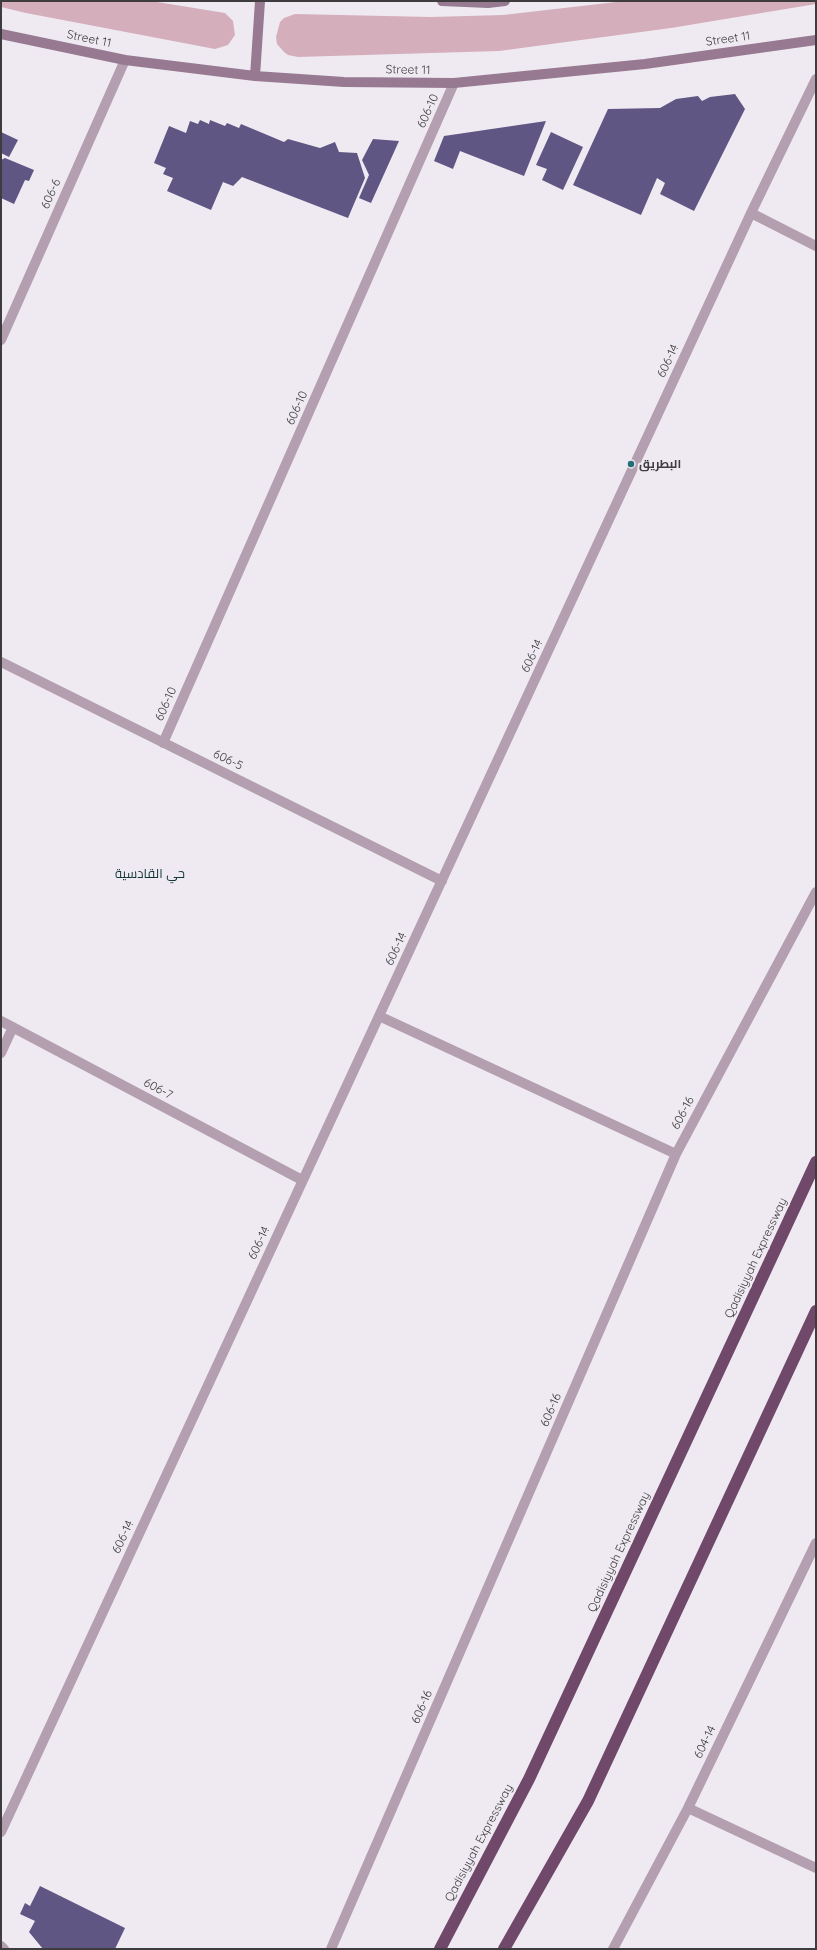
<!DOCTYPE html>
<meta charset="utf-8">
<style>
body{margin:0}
#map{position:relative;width:817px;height:1950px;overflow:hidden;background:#efeaf2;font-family:Quicksand,sans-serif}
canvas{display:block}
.frame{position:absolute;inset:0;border:2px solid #3e3c3f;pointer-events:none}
</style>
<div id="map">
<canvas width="817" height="1950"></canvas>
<div class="frame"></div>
</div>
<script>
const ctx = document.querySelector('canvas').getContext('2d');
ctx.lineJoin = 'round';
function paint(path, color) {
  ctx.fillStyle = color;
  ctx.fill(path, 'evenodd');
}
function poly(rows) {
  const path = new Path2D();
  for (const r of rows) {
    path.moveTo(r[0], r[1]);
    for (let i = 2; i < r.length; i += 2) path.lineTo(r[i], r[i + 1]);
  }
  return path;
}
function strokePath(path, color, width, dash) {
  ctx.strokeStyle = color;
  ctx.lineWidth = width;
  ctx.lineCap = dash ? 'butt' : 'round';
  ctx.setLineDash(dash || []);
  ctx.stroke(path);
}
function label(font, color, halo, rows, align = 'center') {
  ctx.font = font + ' Quicksand,Cairo,sans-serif';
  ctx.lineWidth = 4;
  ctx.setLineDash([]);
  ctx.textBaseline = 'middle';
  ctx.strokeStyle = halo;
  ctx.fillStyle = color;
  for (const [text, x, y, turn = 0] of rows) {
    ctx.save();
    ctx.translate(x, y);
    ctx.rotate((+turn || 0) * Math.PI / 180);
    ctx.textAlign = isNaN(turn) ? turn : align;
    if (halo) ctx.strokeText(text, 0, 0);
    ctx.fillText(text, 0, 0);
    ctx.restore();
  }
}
paint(poly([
 [1,1,151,1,225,13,233,21,235,35,228,45,215,49,26,13,1,7],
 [625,1,816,1,816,4,671,28,499,51,298,57,288,55,284,52,277,44,276,37,280,22,284,18,295,14,431,17,503,15]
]), '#d5aebc');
paint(poly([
 [735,94,745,109,694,211,660,194,665,183,657,178,641,215,573,185,608,109,660,108,676,99,698,96,702,101,710,97],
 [200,120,209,124,210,120,225,126,227,123,239,128,241,124,284,142,288,139,320,148,335,142,339,152,357,153,365,178,348,218,242,177,233,186,223,182,211,210,167,191,173,178,163,174,166,168,154,163,169,126,186,133,190,121,198,124],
 [546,121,524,176,460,151,453,169,434,161,444,136],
 [1,132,18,140,9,157,1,153],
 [551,132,583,147,563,190,542,180,547,169,536,165],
 [373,139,399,141,371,203,359,198,369,175,362,160],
 [5,158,34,170,29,181,25,180,14,204,1,198,1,160],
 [40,1886,125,1928,115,1949,43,1949,29,1932,35,1921,20,1914,25,1903,30,1906]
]), '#5f5684');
strokePath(poly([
 [751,213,816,246],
 [1,340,125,60],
 [1,662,442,881],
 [163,743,454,83],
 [379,1016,676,1154],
 [1,1021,302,1180],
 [1,1053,13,1027],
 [688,1808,816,1868],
 [1,1832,751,213,816,79],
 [1,1946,4,1949],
 [331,1949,676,1154,816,892],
 [613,1949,688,1808,816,1543]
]), '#b39faf', 10);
strokePath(poly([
 [442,1,488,3,505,1],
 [1,34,125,60,255,76,344,82,454,83,645,64,816,40],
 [255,76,260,1]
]), '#977a91', 10);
strokePath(poly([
 [440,1949,529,1779,816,1162],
 [504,1949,588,1801,816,1311]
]), '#704869', 12);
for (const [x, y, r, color] of [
 [631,464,4,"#246e77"]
]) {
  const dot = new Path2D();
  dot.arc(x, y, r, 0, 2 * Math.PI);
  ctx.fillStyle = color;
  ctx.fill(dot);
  strokePath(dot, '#efeaf2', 1.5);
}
label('12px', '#3e3c3f', '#efeaf2', [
 ["Street 11",89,39,12],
 ["Street 11",728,39,-8],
 ["Street 11",408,70,1],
 ["606-10",428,111,-66],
 ["606-6",51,194,-66],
 ["606-14",668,361,-65],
 ["606-10",297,408,-66],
 ["606-14",532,656,-65],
 ["606-10",166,704,-66],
 ["606-5",228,760,26],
 ["606-14",396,949,-65],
 ["606-7",158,1089,28],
 ["606-16",683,1113,-62],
 ["606-14",259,1243,-65],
 ["Qadisiyyah Expressway",756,1258,-65],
 ["606-16",551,1410,-67],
 ["606-14",123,1537,-65],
 ["Qadisiyyah Expressway",619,1552,-65],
 ["606-16",422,1707,-67],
 ["604-14",705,1742,-64],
 ["Qadisiyyah Expressway",479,1843,-62]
]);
label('bold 12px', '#3e3c3f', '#efeaf2', [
 ["البطريق",639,464]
], 'left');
label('13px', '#123539', '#efeaf2', [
 ["حي القادسية",150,874]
]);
</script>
